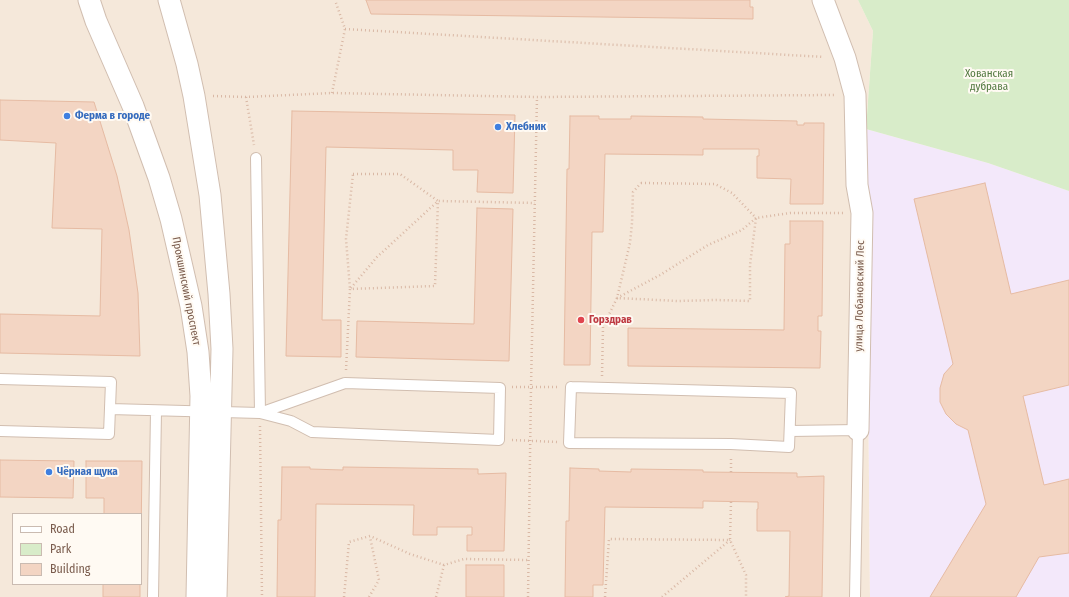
<!DOCTYPE html>
<meta charset="utf-8">
<style>
body{margin:0}
#map{position:relative;width:1069px;height:597px;overflow:hidden;background:#fdf6ec;font-family:"Fira Sans Condensed",sans-serif}
canvas{display:block}
.legend{position:absolute;left:12px;top:513px;width:130px;height:72px;box-sizing:border-box;background:#fffaf3;border:1px solid #cabbb1;margin:0;padding:5px 7px;list-style:none;font-size:12px;color:#7a5c4d}
.legend li{display:flex;align-items:center;gap:8px;height:20px}
.legend b{width:20px;border:1px solid #cabbb1}
</style>
<div id="map">
<canvas width="1069" height="597"></canvas>
<ul class="legend">
<li><b style="height:5px;background:#fff"></b>Road</li>
<li><b style="height:11px;background:#d8ecc9"></b>Park</li>
<li><b style="height:11px;background:#f3d5c3"></b>Building</li>
</ul>
</div>
<script>
const ctx = document.querySelector('canvas').getContext('2d');
ctx.lineJoin = 'round';
function paint(path, color) {
  ctx.fillStyle = color;
  ctx.fill(path, 'evenodd');
}
function poly(rows) {
  const path = new Path2D();
  for (const r of rows) {
    path.moveTo(r[0], r[1]);
    for (let i = 2; i < r.length; i += 2) path.lineTo(r[i], r[i + 1]);
  }
  return path;
}
function strokePath(path, color, width, dash) {
  ctx.strokeStyle = color;
  ctx.lineWidth = width;
  ctx.lineCap = dash ? 'butt' : 'round';
  ctx.setLineDash(dash || []);
  ctx.stroke(path);
}
function label(font, color, halo, rows, align = 'center') {
  ctx.font = font + ' "Fira Sans Condensed",sans-serif';
  ctx.lineWidth = 4;
  ctx.setLineDash([]);
  ctx.textBaseline = 'middle';
  ctx.strokeStyle = halo;
  ctx.fillStyle = color;
  for (const [text, x, y, turn = 0] of rows) {
    ctx.save();
    ctx.translate(x, y);
    ctx.rotate((+turn || 0) * Math.PI / 180);
    ctx.textAlign = isNaN(turn) ? turn : align;
    if (halo) ctx.strokeText(text, 0, 0);
    ctx.fillText(text, 0, 0);
    ctx.restore();
  }
}
paint(poly([
 [0,0,858,0,873,31,866,129,870,597,0,597],
 [13,514,141,514,141,584,13,584]
]), '#f5e8da');
paint(poly([
 [866,129,988,163,1069,191,1069,597,870,597]
]), '#f3e8fa');
paint(poly([
 [858,0,1069,0,1069,191,988,163,866,129,873,31]
]), '#d8ecc9');
const building = poly([
 [366,0,750,0,750,7,753,7,753,19,371,14,366,0],
 [0,100,94,102,117,176,129,230,138,293,140,356,0,353,0,314,100,316,102,229,52,228,56,143,0,140,0,100],
 [292,111,515,115,513,193,477,192,478,170,453,170,453,150,326,147,322,320,341,320,341,357,286,356,292,111],
 [570,116,599,116,599,119,631,119,631,116,703,117,703,119,797,121,797,125,804,125,804,123,824,123,823,204,790,204,791,179,757,178,757,156,759,156,759,149,703,149,703,155,605,154,603,232,592,232,590,365,564,365,567,169,569,169,570,116],
 [985,183,1011,294,1069,280,1069,385,1023,396,1044,485,1069,479,1069,553,1039,557,1016,597,930,597,986,504,968,430,956,424,946,414,940,402,940,388,944,374,953,364,914,199,985,183],
 [477,208,513,209,509,361,356,357,357,321,474,324,477,208],
 [790,221,823,221,822,316,818,316,818,331,821,331,820,368,628,366,628,328,784,330,785,244,790,244,790,221],
 [0,460,74,461,73,498,0,497,0,460],
 [86,461,142,461,141,543,141,514,104,514,104,498,86,498,86,461],
 [282,467,310,467,310,469,343,470,343,467,478,469,478,474,506,473,504,551,467,551,467,535,472,535,472,527,437,527,437,535,413,535,414,505,316,504,315,597,277,597,278,520,281,520,282,467],
 [570,468,599,469,599,471,631,472,631,469,703,470,703,472,797,473,797,477,824,476,822,597,785,597,789,596,790,531,757,531,757,509,758,509,758,502,703,501,703,508,605,507,603,585,593,585,593,597,565,597,566,521,569,521,570,468],
 [466,565,504,565,504,597,466,597,466,565],
 [103,584,140,584,140,597,103,597,103,584]
]);
paint(building, '#f3d5c3');
strokePath(building, '#e6bba3', 1);
const lane = poly([
 [0,379,111,382,109,434,0,431],
 [345,383,500,388,499,440,312,432,291,421,260,413,345,383],
 [571,387,791,393,789,447,731,444,569,443,571,387],
 [110,409,260,413,256,158],
 [790,431,858,430,855,597],
 [153,597,156,411]
]);
const street = poly([
 [89,0,96,21,133,106,159,178,171,219,191,306,198,352,201,396,197,597],
 [169,0,187,64,194,96,210,195,219,294,222,349,216,597],
 [823,0,845,58,855,95,857,185,862,213,858,430]
]);
strokePath(lane, '#d1beb0', 12);
strokePath(street, '#d1beb0', 23);
strokePath(poly([
 [345,29,824,57],
 [332,93,345,29,335,0],
 [213,96,246,97,332,93,537,97,835,95],
 [246,97,254,145],
 [353,174,400,174,438,201,377,257,350,289,346,239,353,174],
 [641,183,715,184,732,193,756,218,742,230,708,245,660,275,617,298,630,243,632,223,633,192,641,183],
 [346,370,350,289,435,286,438,201,535,203],
 [602,376,603,327,617,298,678,301,716,300,750,301,750,265,756,218,790,213,843,213],
 [512,387,557,387],
 [260,426,262,597],
 [512,440,557,442],
 [731,472,731,457],
 [731,502,730,540,746,575,746,597],
 [344,597,349,542,370,536,410,554,444,565],
 [369,597,379,580,370,537],
 [436,597,444,565,464,559,529,560],
 [528,597,531,387,537,97],
 [605,597,609,539,730,540],
 [662,597,730,540]
]), '#d9b8a5', 2.5, [1, 3]);
strokePath(lane, '#fff', 10);
strokePath(street, '#fff', 21);
for (const [x, y, r, color] of [
 [67,116,4,"#3f7fe0"],
 [498,127,4,"#3f7fe0"],
 [581,320,4,"#e0444e"],
 [49,472,4,"#3f7fe0"]
]) {
  const dot = new Path2D();
  dot.arc(x, y, r, 0, 2 * Math.PI);
  ctx.fillStyle = color;
  ctx.fill(dot);
  strokePath(dot, '#fffaf3', 1.5);
}
label('11px', '#537a41', '#fffaf3', [
 ["Хованская",989,74],
 ["дубрава",989,87]
]);
label('bold 11px', '#366cbe', '#fffaf3', [
 ["Ферма в городе",75,116],
 ["Хлебник",506,127],
 ["Чёрная щука",57,472]
], 'left');
label('11px', '#7a5c4d', '#fffaf3', [
 ["Прокшинский проспект",186,291,79],
 ["улица Лобановский Лес",860,296,-89]
]);
label('bold 11px', '#be3a42', '#fffaf3', [
 ["Горздрав",589,320]
], 'left');
</script>
